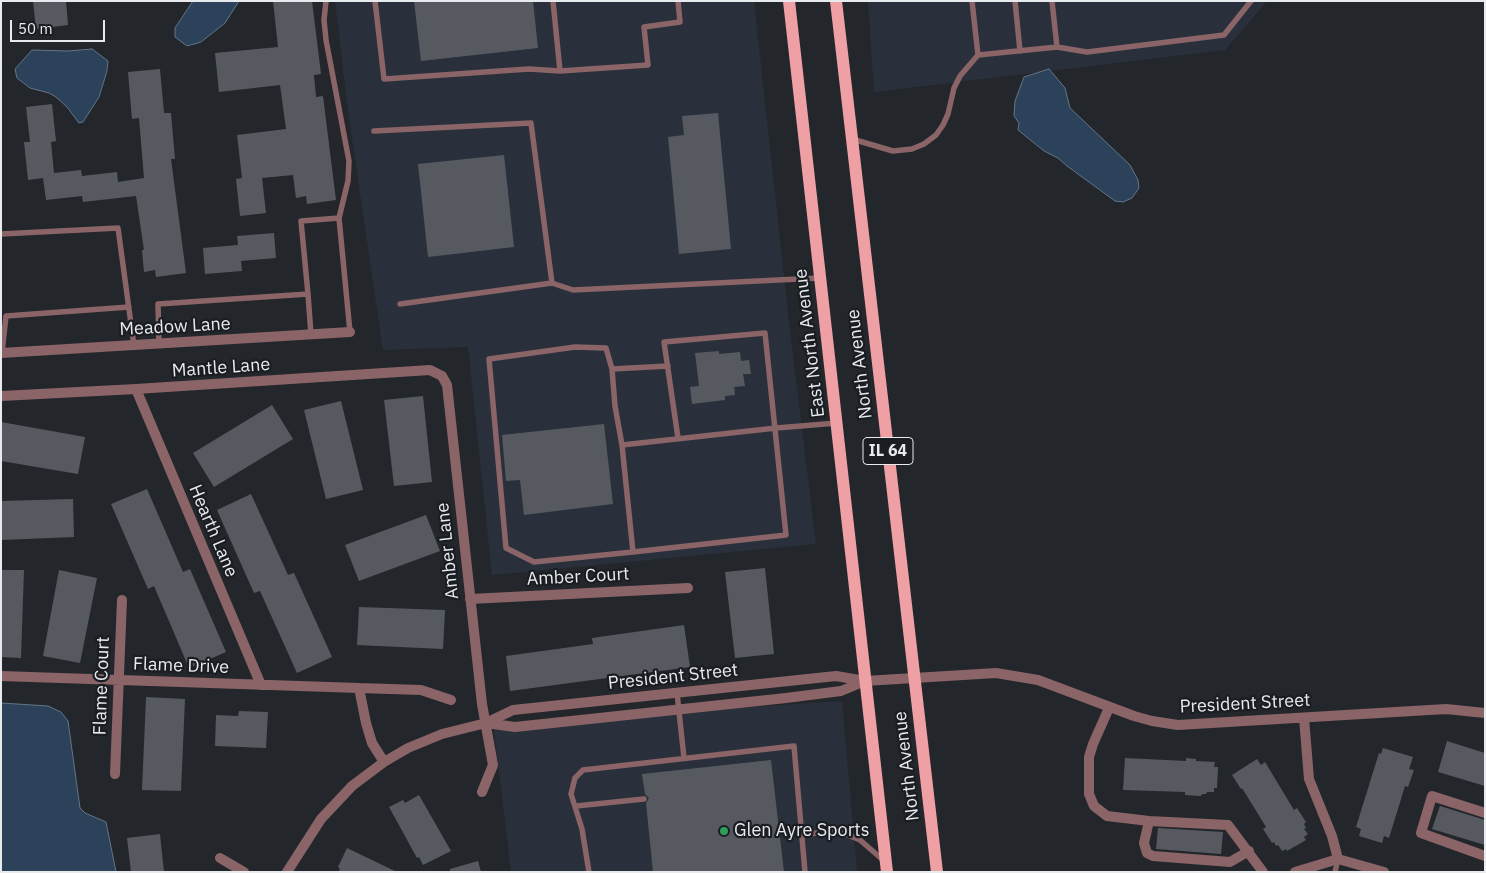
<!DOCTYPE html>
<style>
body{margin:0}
#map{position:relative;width:1486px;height:873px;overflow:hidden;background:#23272c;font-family:"IBM Plex Sans",sans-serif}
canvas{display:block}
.frame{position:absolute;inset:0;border:2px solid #e8ebee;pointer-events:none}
.scale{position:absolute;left:10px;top:20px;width:95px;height:22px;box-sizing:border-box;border:2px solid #e8ebee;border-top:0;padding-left:6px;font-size:15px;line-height:18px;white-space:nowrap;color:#e8ebee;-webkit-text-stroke:4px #1a1d22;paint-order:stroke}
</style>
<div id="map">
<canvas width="1486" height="873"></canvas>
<div class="frame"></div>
<div class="scale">50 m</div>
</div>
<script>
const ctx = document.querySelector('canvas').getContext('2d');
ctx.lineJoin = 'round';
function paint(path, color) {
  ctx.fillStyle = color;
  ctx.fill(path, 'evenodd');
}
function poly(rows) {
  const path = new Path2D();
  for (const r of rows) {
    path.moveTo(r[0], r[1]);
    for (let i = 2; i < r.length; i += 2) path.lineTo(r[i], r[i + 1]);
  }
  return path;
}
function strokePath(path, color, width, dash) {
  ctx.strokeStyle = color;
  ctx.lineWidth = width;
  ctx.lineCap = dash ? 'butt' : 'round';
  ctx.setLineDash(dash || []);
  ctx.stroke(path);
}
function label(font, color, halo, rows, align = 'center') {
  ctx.font = font + ' "IBM Plex Sans",sans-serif';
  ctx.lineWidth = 4.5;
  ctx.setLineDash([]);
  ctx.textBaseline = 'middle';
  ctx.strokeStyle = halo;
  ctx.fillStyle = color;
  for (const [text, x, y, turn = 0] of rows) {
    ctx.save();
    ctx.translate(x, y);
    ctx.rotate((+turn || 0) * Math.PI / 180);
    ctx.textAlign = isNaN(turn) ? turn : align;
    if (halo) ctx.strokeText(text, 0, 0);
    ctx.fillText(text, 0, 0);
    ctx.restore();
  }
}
paint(poly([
 [335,1,754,1,789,322,816,544,492,575,468,347,383,350,348,111],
 [868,1,1267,1,1225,50,874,92],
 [842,701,857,872,511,872,494,729,687,711]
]), '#29303b');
const water = poly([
 [193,1,239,1,225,23,201,42,187,46,175,37,175,28,193,1],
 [92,49,108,61,107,71,99,97,83,122,79,123,67,107,56,97,49,93,30,88,17,78,15,69,32,50,68,51,92,49],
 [1049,69,1065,88,1070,108,1130,165,1138,180,1139,188,1132,198,1123,202,1115,201,1067,166,1058,158,1044,151,1018,130,1019,123,1014,116,1015,101,1024,77,1049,69],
 [1,703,48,706,61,712,68,721,80,808,85,813,106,822,116,872,1,872,1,703]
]);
paint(water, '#2c425b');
strokePath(water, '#647587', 1);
paint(poly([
 [33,1,66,1,68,25,36,29],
 [273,1,312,1,321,74,314,75,316,97,323,96,336,200,307,204,306,196,296,198,293,175,262,178,266,213,240,216,236,179,242,178,237,135,286,129,280,85,219,92,215,53,278,47],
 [414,1,533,1,538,48,421,61],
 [160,69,164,113,171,113,175,159,171,159,186,273,156,277,155,270,144,272,142,250,144,250,136,196,83,202,82,196,46,200,43,178,28,180,24,142,30,142,26,107,52,104,56,141,51,142,54,173,81,170,82,176,117,172,118,182,144,178,139,118,132,119,128,72],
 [718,113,731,249,679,254,668,137,684,135,682,116],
 [504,155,514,247,428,257,418,164],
 [274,233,276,258,241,261,242,271,205,274,203,248,238,245,237,236],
 [719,351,719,354,740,352,741,361,749,360,751,374,743,374,745,386,734,387,735,395,725,396,725,400,692,404,690,387,699,386,695,353],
 [423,396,432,482,394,486,384,400],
 [341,401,363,490,326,499,304,410],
 [272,405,293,439,214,487,193,453],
 [1,422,85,437,78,474,1,461],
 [604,424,613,504,524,515,520,480,506,481,502,435],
 [147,489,183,572,190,569,226,652,189,668,154,586,148,589,111,504],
 [251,494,288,575,294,573,332,657,297,673,260,591,254,593,217,510],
 [73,499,74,537,1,540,1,501],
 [426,515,440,551,359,581,345,545],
 [765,568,774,654,735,658,725,572],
 [1,570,24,570,21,658,1,657],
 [59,570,97,578,80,663,43,656],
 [359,607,445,610,443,649,357,645],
 [684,625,690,667,510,691,506,656,593,644,592,638],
 [146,697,185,699,181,791,142,790],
 [239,711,268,712,266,748,215,746,216,715,238,716],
 [1447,741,1485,753,1485,786,1438,772],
 [1383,748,1413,757,1409,769,1414,770,1408,787,1405,786,1389,838,1384,836,1382,843,1359,836,1361,829,1356,827,1379,753,1381,754],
 [1125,758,1186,761,1186,758,1196,759,1196,761,1215,762,1214,767,1218,767,1217,788,1214,788,1214,792,1207,792,1206,794,1202,794,1201,796,1185,795,1185,792,1123,790],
 [1257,759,1261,765,1265,762,1294,810,1297,808,1306,822,1304,824,1306,828,1304,829,1308,834,1304,837,1306,840,1287,851,1286,849,1282,851,1278,845,1276,846,1274,842,1272,843,1263,829,1266,827,1242,788,1241,789,1232,775],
 [771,760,784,872,653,872,646,803,649,798,645,794,642,774],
 [419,795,451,851,423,865,419,857,417,858,389,807,403,800,405,803],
 [1440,806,1485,820,1485,845,1432,829],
 [1158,828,1223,832,1221,854,1156,849],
 [160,834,164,872,131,872,127,838],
 [347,848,397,872,338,872,340,869,338,867],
 [478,861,481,872,450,872,450,869]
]), '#565a60');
strokePath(poly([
 [326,1,324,20,326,40,349,161,348,181,339,218],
 [375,1,384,79,529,69,560,71,648,65,644,27,680,22,678,1],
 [553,1,560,71],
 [972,1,978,55],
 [1015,1,1020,51],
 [1052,1,1057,47],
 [374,131,531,123,552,283],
 [852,139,893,151,912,149,924,144,936,135,943,125,948,114,954,88,960,76,978,55,1057,47,1087,52,1224,35,1251,1],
 [1,234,118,228,134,346],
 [308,294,311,335],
 [400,304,552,283,573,290,819,278],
 [159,344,158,304,308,294,301,221,339,218,350,332],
 [2,353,6,316,129,307],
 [612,369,668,366],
 [622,445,776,428,837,423],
 [633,552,622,445,615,406,612,369,606,348,575,347,489,359,506,548,534,562,633,552,786,535,765,333,664,342,678,438],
 [677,693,684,758],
 [576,806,644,799],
 [802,834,837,832,848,835,860,840,883,860],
 [589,872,582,829,571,794,575,778,583,770,794,746,805,872],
 [1335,872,1338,859]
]), '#8a6466', 5.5);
strokePath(poly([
 [1,353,350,332],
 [136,389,261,685],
 [1,396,136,389,430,370,442,376,447,385,482,704,493,765,482,792],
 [470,599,688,588],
 [1,676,359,688,366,723,372,743,384,762],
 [359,688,421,690,451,700],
 [1109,708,1093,744,1089,757,1089,794,1094,806,1107,816,1149,821,1228,825,1263,872],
 [1304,718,1309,779,1332,836,1338,859],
 [486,723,515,727,786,698,841,691,865,681],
 [115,774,122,600],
 [1485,813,1432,796,1421,833,1485,856],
 [1149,821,1144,843,1147,853,1153,856,1230,862,1249,851],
 [220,858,244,872],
 [287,872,321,819,352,786,384,762,408,748,442,734,486,723,513,710,836,676,865,681,996,673,1038,680,1134,716,1152,721,1178,725,1446,709,1485,713],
 [1295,872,1338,859,1384,872]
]), '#8a6466', 10);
strokePath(poly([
 [789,1,887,872],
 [836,1,937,872]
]), '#efa0a4', 12);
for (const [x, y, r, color] of [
 [724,831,5,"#2e9e5b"]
]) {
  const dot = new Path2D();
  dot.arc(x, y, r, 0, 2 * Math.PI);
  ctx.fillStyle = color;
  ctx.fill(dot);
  strokePath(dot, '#1a1d22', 2);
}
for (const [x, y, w] of [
 [888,451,50]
]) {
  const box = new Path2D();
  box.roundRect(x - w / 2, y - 13.5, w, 27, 4);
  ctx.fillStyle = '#1a1d22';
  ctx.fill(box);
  strokePath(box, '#e8ebee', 1);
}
label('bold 16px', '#e8ebee', null, [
 ["IL 64",888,451]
]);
label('18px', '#e8ebee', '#1a1d22', [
 ["Meadow Lane",175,327,-3],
 ["East North Avenue",810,343,-97],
 ["North Avenue",860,364,-97],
 ["Mantle Lane",221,368,-4],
 ["Hearth Lane",213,531,67],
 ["Amber Lane",448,551,-96],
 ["Amber Court",578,577,-3],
 ["Flame Drive",181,666,2],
 ["President Street",673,677,-6],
 ["Flame Court",102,686,-88],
 ["President Street",1245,704,-3],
 ["North Avenue",907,766,-97]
]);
label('18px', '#e8ebee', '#1a1d22', [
 ["Glen Ayre Sports",734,831]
], 'left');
</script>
